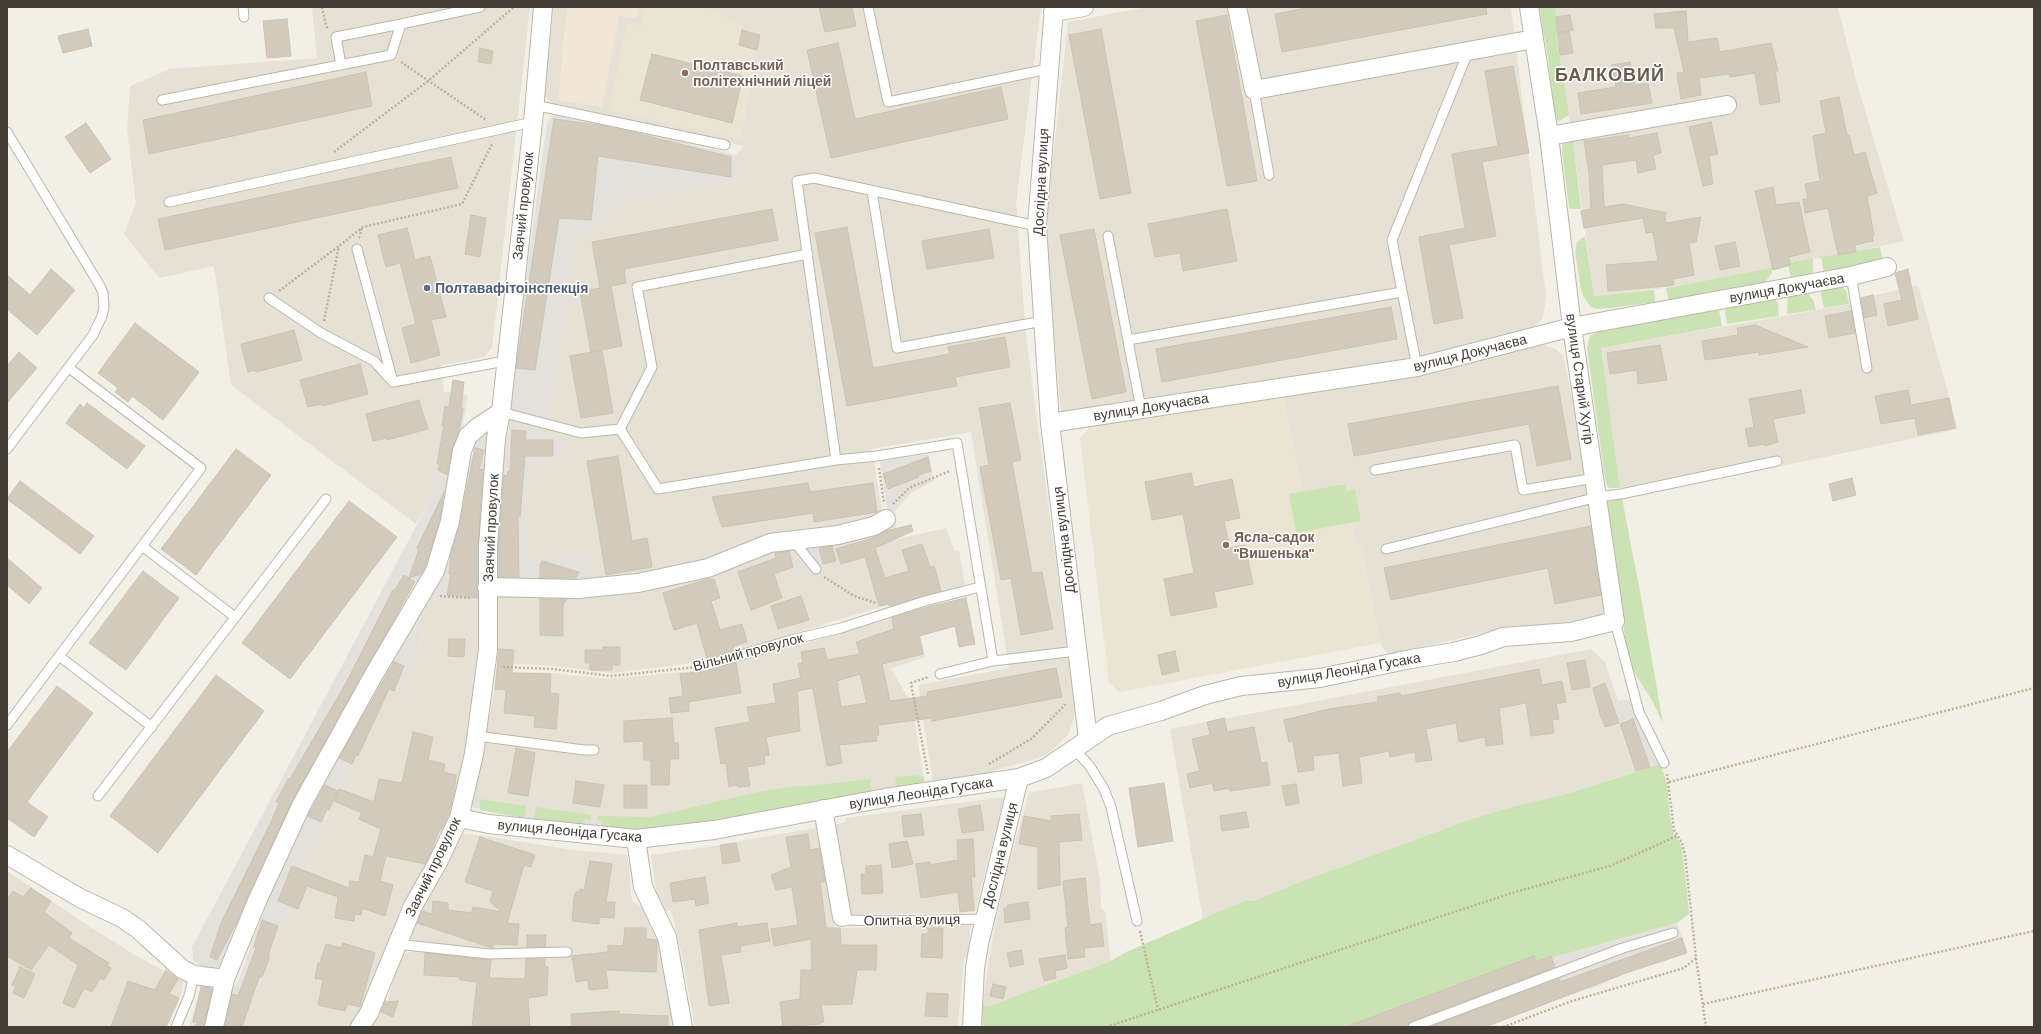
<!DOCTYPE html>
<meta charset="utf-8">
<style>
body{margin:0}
#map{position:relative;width:2041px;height:1034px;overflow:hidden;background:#f2efe7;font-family:Barlow,sans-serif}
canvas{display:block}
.frame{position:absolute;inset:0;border:8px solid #443f36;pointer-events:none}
</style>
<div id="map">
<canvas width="2041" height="1034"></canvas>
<div class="frame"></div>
</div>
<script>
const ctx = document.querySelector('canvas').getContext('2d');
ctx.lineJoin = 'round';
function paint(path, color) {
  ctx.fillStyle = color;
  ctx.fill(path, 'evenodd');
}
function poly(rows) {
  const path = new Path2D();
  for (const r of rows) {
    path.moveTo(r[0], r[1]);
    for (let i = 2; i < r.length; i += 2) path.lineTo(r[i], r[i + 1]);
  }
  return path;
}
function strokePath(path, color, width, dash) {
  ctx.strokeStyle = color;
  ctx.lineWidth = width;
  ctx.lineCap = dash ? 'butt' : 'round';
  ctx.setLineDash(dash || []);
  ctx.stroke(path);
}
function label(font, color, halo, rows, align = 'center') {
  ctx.font = font + ' Barlow,sans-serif';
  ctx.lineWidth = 3;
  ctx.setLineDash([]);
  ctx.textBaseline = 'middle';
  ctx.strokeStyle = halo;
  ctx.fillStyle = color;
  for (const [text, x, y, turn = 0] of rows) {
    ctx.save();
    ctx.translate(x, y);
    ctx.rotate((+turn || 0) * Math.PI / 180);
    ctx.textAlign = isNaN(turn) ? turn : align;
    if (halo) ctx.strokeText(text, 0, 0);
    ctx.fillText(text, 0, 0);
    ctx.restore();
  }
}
paint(poly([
 [312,7,530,7,492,348,484,357,441,366,444,392,429,502,416,524,231,385,214,266,159,278,124,234,136,203,127,129,130,86,170,69,317,58],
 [549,7,1041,7,1016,202,1026,336,1076,713,1068,735,1050,752,1039,758,999,769,984,776,933,784,918,685,1009,668,971,432,872,449,883,518,720,560,594,585,592,557,526,559,525,504,531,462,562,456,563,439,535,430,509,429,508,409,549,420,576,240,629,199,735,182,740,165,736,155,744,146,553,104,545,97,542,87],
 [1147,7,1511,7,1546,297,1543,318,1532,329,1408,359,1061,414,1045,230,1068,22],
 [1555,7,1838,7,1858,87,1904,241,1833,256,1790,263,1790,266,1773,269,1656,289,1594,296,1573,140,1664,122,1670,125,1677,120,1684,125,1683,119,1720,99,1711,96,1707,102,1570,124,1556,33,1558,33],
 [1918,285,1958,429,1782,466,1780,456,1620,488,1601,348,1852,304,1864,371,1872,370,1861,315,1863,314,1860,299],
 [1543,345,1556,349,1563,355,1598,524,1613,617,1499,629,1389,655,1380,643,1362,549,1355,542,1352,523,1361,521,1355,489,1346,491,1345,484,1303,492,1282,392,1421,373],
 [946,528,954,550,959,550,965,585,940,592,939,589,750,647,751,649,693,663,613,673,554,666,498,663,495,597,502,593,542,592,770,550,776,577,895,543,898,539],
 [442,598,481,601,482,640,475,703,455,802,431,863,400,911,371,990,352,1027,243,1027,263,978,273,943,287,916,319,835,339,788,358,757,389,689,405,687,425,629,416,627,428,606,434,600],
 [945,603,952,627,921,636,925,657,891,668,912,705,925,785,639,831,580,826,524,818,470,807,484,743,597,756,596,747,486,732,498,672,551,673,609,679,723,668,763,652,800,645],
 [1591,649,1605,662,1618,701,1612,706,1604,728,1619,724,1634,772,1563,795,1515,806,1469,820,1292,885,1254,901,1247,900,1203,920,1170,729],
 [1082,783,1100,880,1101,909,1105,911,1111,961,989,1006,982,1006,994,930,1004,881,1029,793],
 [1004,797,975,912,847,915,833,825,846,822,846,818],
 [819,827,835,928,971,925,967,957,964,958,958,1027,695,1027,683,960,671,910,659,912,651,855,720,845],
 [462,834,479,835,572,850,628,855,632,901,646,911,658,930,673,1027,367,1027,382,1000,388,1000,400,956,409,952,442,953,456,956,491,960,491,957,569,956,569,955,468,949,405,940,413,918,418,920,420,912,417,911],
 [7,871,90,927,135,955,183,981,180,998,166,1027,7,1027]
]), '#e5e1d5');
paint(poly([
 [567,7,639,7,636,18,619,16,602,107,558,100]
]), '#f2e6d4');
paint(poly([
 [558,114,612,125,736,155,740,165,735,182,629,199,576,240,549,421,508,409,547,123,552,115],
 [444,392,468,395,455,468,434,556,419,585,415,582,352,702,229,952,221,966,210,973,193,960,192,947,429,502],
 [518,425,563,438,562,456,531,462,525,504,526,559,593,557,594,585,496,583,494,552,504,447,509,429],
 [483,434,492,436,481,601,442,598,434,600,428,606,416,626,425,628,405,687,401,695,389,689,358,757,339,788,319,835,287,916,273,943,263,978,243,1027,189,1027,202,985,216,989,233,988,240,978,250,947,296,828,447,566,459,533,468,471,477,440],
 [928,454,934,481,912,492,894,512,898,539,895,543,881,549,878,547,841,564,776,578,770,550,889,521,880,462],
 [1631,699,1634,713,1661,764,1634,772,1620,724,1603,728,1598,710,1612,706,1618,701],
 [1677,923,1687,953,1626,973,1589,990,1589,988,1485,1027,1344,1027,1534,956,1536,962]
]), '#e4e0db');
paint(poly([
 [644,7,708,7,742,26,738,46,757,51,741,140,609,110,627,23,641,25],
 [1282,392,1303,492,1289,495,1296,533,1352,523,1355,542,1362,549,1380,643,1120,692,1109,683,1080,438,1096,420]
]), '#eae4d2');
paint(poly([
 [1539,7,1555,7,1558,33,1556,33,1569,115,1559,121,1556,120,1555,116,1548,58],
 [1563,140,1573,140,1581,209,1570,209,1569,206,1562,152],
 [1585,236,1594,296,1654,290,1655,302,1611,308,1597,309,1591,307,1583,296,1581,289,1575,252,1577,242],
 [1880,247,1883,261,1824,273,1821,257],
 [1813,258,1813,277,1792,281,1788,266,1790,266,1790,263],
 [1772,268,1772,273,1762,286,1669,302,1666,288],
 [1839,285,1846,290,1849,304,1824,308,1821,294,1822,289],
 [1806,291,1813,300,1816,310,1787,314,1788,296],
 [1773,296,1778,304,1779,316,1727,324,1724,305],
 [1718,306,1722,326,1601,348,1620,488,1609,488,1606,483,1604,472,1587,347,1590,336,1602,330],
 [1345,484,1346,491,1355,489,1361,521,1296,533,1289,494],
 [1622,498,1642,602,1663,724,1653,702,1634,672,1626,646,1607,502],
 [1661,764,1667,784,1670,817,1674,834,1679,841,1682,849,1687,891,1689,914,1677,923,1536,962,1534,957,1344,1027,983,1027,982,1006,989,1006,1111,961,1126,952,1247,900,1254,901,1292,885,1469,820,1515,806,1563,795],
 [923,775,925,785,897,789,895,777],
 [870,779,872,792,710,824,639,831,601,829,602,820,597,820,598,816,651,817,758,792,796,786,808,786],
 [479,799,526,806,524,818,480,810],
 [536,807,591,815,591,820,584,819,583,824,580,826,534,820]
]), '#cbe2b3');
const building = poly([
 [819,7,852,7,856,26,825,32,819,7],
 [1312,7,1486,7,1487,14,1282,52,1275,14,1312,7],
 [1686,11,1688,42,1717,38,1720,52,1771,43,1778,71,1775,71,1780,102,1760,105,1755,73,1730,77,1729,74,1699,78,1701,95,1681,99,1677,73,1684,72,1674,28,1656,28,1654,14,1686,11],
 [1227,15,1257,181,1227,186,1196,21,1227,15],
 [1570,15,1573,30,1559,33,1569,31,1573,53,1560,55,1556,17,1570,15],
 [287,19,291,56,267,58,263,21,287,19],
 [88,29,92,46,63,53,58,36,88,29],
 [1101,29,1131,193,1100,199,1069,35,1101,29],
 [742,30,760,35,757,50,739,45,742,30],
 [838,43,855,119,1001,87,1008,119,831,158,807,50,838,43],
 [480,48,493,51,491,64,478,62,480,48],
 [652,54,743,76,732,123,640,100,652,54],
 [1630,62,1635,85,1648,83,1652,103,1581,114,1578,93,1616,87,1612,65,1630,62],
 [1513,66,1529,153,1482,162,1496,236,1449,245,1463,318,1434,324,1419,237,1465,228,1452,154,1498,146,1485,71,1513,66],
 [366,72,372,106,149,154,143,120,366,72],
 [1839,97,1847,135,1849,135,1854,155,1865,152,1877,193,1867,196,1874,236,1872,236,1873,241,1855,245,1856,252,1838,255,1828,208,1805,213,1803,199,1808,199,1805,184,1820,181,1813,136,1826,133,1820,101,1839,97],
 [554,119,598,125,632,132,731,157,731,177,598,156,591,220,559,218,535,370,516,368,554,119],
 [1711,122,1718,154,1709,156,1713,184,1703,186,1689,127,1711,122],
 [86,123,111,159,90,173,65,137,86,123],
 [1657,133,1661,153,1653,155,1656,169,1638,173,1636,160,1602,165,1604,207,1623,204,1667,213,1665,215,1666,223,1701,217,1696,242,1689,243,1694,275,1673,279,1674,285,1667,286,1608,291,1606,265,1658,261,1653,232,1646,233,1643,218,1584,228,1581,211,1591,209,1589,173,1584,141,1628,135,1629,138,1657,133],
 [451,157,458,188,165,250,158,219,451,157],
 [1773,187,1776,205,1799,202,1810,252,1789,257,1790,265,1773,270,1755,191,1773,187],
 [772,209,778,240,624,269,626,283,611,286,622,346,591,352,580,292,600,288,592,242,772,209],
 [1227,209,1237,261,1183,271,1180,253,1155,257,1148,224,1227,209],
 [471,215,486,218,480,257,465,254,471,215],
 [847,227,873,368,950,354,948,347,1005,337,1010,367,955,377,957,386,847,406,815,233,847,227],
 [407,228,415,260,430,256,446,317,431,320,440,355,411,363,402,328,416,324,400,263,386,267,378,235,407,228],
 [989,229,994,258,927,269,922,241,989,229],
 [1094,229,1126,392,1092,399,1060,235,1094,229],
 [1735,242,1740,266,1720,270,1715,246,1735,242],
 [51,269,75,290,37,335,7,309,7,275,30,295,51,269],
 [1908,269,1918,319,1888,326,1884,304,1902,300,1895,273,1908,269],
 [1873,295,1877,315,1864,318,1861,298,1873,295],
 [1391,307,1397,339,1162,382,1156,349,1391,307],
 [1851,311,1855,333,1829,338,1825,316,1851,311],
 [135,323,199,372,163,420,132,396,128,402,115,392,118,388,98,373,135,323],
 [1755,325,1808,347,1759,355,1759,352,1705,360,1702,341,1738,335,1737,328,1755,325],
 [294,330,302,360,256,372,255,370,248,372,241,344,294,330],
 [1660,345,1667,380,1638,384,1637,370,1610,374,1607,353,1660,345],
 [602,350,613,413,581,418,570,356,602,350],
 [19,352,37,368,7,403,7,366,19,352],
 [360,364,368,394,322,406,321,404,308,407,300,380,360,364],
 [453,380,464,382,461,408,463,409,459,431,452,449,447,475,438,470,440,464,437,464,444,425,442,426,445,406,449,407,453,380],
 [1558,386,1571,459,1537,466,1529,424,1354,456,1348,424,1558,386],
 [1801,390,1805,413,1773,419,1778,442,1765,446,1764,444,1749,447,1745,429,1754,427,1749,399,1801,390],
 [1908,390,1911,405,1949,398,1955,428,1918,435,1915,418,1881,424,1875,396,1908,390],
 [419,400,428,429,387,440,387,438,373,441,366,414,419,400],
 [87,403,145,446,127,469,66,423,80,404,84,408,87,403],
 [1010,403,1021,460,1012,462,1032,573,1042,572,1053,629,1021,635,1011,578,1001,580,980,467,989,465,979,408,1010,403],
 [512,430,526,431,525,440,553,440,553,456,525,456,520,516,518,516,519,577,498,577,498,547,504,475,507,476,508,471,510,472,512,430],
 [475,448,484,450,479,469,483,470,478,546,478,598,447,595,451,574,449,574,451,553,460,523,475,448],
 [236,449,271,475,196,575,161,549,236,449],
 [618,456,632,541,647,538,652,567,606,575,587,461,618,456],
 [928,457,931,471,918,475,919,477,888,489,883,474,928,457],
 [1191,473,1194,487,1232,479,1240,518,1224,521,1230,548,1245,545,1253,584,1214,592,1217,607,1171,616,1164,579,1194,573,1183,514,1152,520,1145,482,1191,473],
 [1852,478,1856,495,1833,501,1829,484,1852,478],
 [20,481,94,536,80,554,7,499,20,481],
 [808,483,810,492,873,483,877,512,814,522,813,513,722,527,712,497,808,483],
 [444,492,440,519,425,567,421,574,409,578,415,582,293,799,237,922,217,960,210,957,221,923,271,822,279,803,276,802,288,779,290,779,346,683,393,590,395,590,404,575,409,578,419,549,417,548,444,492],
 [349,501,397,537,290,679,242,643,349,501],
 [911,525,913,531,875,548,885,578,909,571,902,550,922,544,930,567,934,566,941,591,889,606,889,604,879,606,865,557,841,564,836,549,870,539,886,531,911,525],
 [1591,526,1601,595,1555,604,1548,568,1391,600,1384,568,1591,526],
 [832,546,836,561,823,564,819,548,832,546],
 [789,551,793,567,774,574,782,598,751,610,738,572,776,558,775,553,789,551],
 [7,558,42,588,29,604,7,585,7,558],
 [542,561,579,572,576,578,540,578,540,565,542,561],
 [143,571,179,598,126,670,89,643,143,571],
 [708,579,714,579,720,598,711,601,720,630,742,624,747,642,734,646,734,651,707,659,697,623,674,630,663,593,708,579],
 [801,596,809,620,778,629,771,606,801,596],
 [966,598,975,644,959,647,955,626,919,636,923,654,882,664,890,701,928,696,927,692,1056,668,1062,697,932,721,932,718,878,725,879,735,876,735,877,741,839,745,842,763,827,766,813,688,797,691,800,731,766,737,769,755,764,756,765,764,747,767,750,786,738,787,737,785,729,787,726,763,721,764,715,728,750,722,747,707,776,703,773,684,801,678,798,664,803,663,801,652,824,648,827,660,860,654,856,642,894,629,892,618,927,607,966,598],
 [860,674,867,703,841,707,837,681,860,674],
 [540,599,567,599,563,605,563,636,540,635,540,599],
 [449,639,465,639,464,657,448,656,449,639],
 [603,647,620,647,620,665,612,665,612,670,590,670,590,663,585,663,585,650,603,650,603,647],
 [499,649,514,650,512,673,551,674,550,693,559,694,556,729,534,727,535,716,504,713,506,690,495,689,499,649],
 [1175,651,1179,671,1162,675,1158,655,1175,651],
 [1585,660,1590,687,1572,690,1567,663,1585,660],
 [394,662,404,666,394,691,389,689,358,756,356,755,352,764,339,758,394,662],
 [736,663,741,693,688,702,689,711,671,713,669,698,683,696,680,674,710,671,736,663],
 [1539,669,1542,685,1562,681,1566,702,1556,704,1559,719,1552,720,1554,733,1531,736,1526,703,1499,708,1503,744,1486,746,1485,737,1459,742,1456,723,1426,729,1432,760,1416,762,1415,752,1390,757,1389,751,1359,757,1362,783,1343,786,1339,753,1313,756,1314,770,1298,772,1293,741,1289,742,1284,720,1329,709,1378,702,1377,697,1400,693,1401,696,1539,669],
 [216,675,264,711,158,853,110,816,216,675],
 [1605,683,1619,723,1605,727,1602,718,1601,718,1593,688,1605,683],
 [57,686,93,713,27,802,48,817,34,837,7,818,7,752,57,686],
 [672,718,674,743,678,743,679,759,670,759,669,785,651,785,651,760,644,760,643,741,624,742,624,721,672,718],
 [1224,718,1227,732,1254,727,1261,763,1267,762,1270,785,1230,791,1230,788,1214,791,1212,783,1190,788,1187,774,1200,771,1192,739,1210,735,1207,722,1224,718],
 [1633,719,1650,767,1636,771,1620,724,1633,719],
 [413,732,433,737,428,760,445,764,443,772,456,775,454,793,449,814,441,830,439,830,432,850,425,864,386,856,380,881,393,885,385,916,362,908,361,915,355,914,354,921,335,918,338,897,307,886,298,909,278,901,292,866,349,888,350,881,359,882,365,855,373,857,381,829,359,819,362,813,334,801,339,789,374,802,379,779,402,783,413,732],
 [516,748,535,753,528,796,508,793,516,748],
 [576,781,604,785,600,807,573,803,576,781],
 [1164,783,1173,841,1138,847,1129,788,1164,783],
 [1296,784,1299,803,1286,806,1282,786,1296,784],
 [325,785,338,791,329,810,327,809,321,822,308,816,325,785],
 [624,785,647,785,647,808,624,808,624,785],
 [980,805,984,830,962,833,958,809,980,805],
 [1246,812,1249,827,1222,831,1220,816,1246,812],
 [921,814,924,835,904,837,902,816,921,814],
 [1079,814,1082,840,1059,842,1060,885,1038,889,1038,847,1019,844,1024,816,1051,821,1051,816,1079,814],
 [808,834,810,850,819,848,825,882,820,882,826,928,840,928,841,945,877,945,876,970,857,970,852,1004,821,1005,824,1022,820,1023,820,1024,783,1027,780,1002,800,999,801,970,812,970,811,939,774,946,771,929,798,925,792,887,776,890,771,875,791,867,786,837,808,834],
 [480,837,535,855,531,867,524,865,507,923,519,924,517,945,493,944,492,948,417,923,422,911,432,914,433,901,448,903,448,910,472,913,473,907,502,912,490,902,493,891,465,882,480,837],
 [973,839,975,877,971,876,974,910,960,912,958,892,921,898,916,864,930,862,930,865,958,860,957,840,973,839],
 [907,841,913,864,892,868,889,844,907,841],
 [736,843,740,861,723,864,720,845,736,843],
 [590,861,612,864,606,902,615,902,614,918,599,917,599,924,572,921,574,897,576,892,580,892,580,889,584,890,590,861],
 [881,865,883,893,862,894,861,874,866,874,866,866,881,865],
 [705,877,709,903,696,906,695,899,673,902,670,883,705,877],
 [1085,878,1090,925,1101,923,1104,946,1084,948,1085,957,1068,959,1065,928,1068,927,1063,881,1085,878],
 [31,888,51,901,44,912,72,933,69,938,109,963,107,966,111,968,104,980,100,978,92,992,84,988,74,1008,63,1003,78,965,49,945,31,970,7,956,7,900,13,891,23,897,31,888],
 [1028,902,1030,919,1005,923,1004,908,1007,908,1008,905,1028,902],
 [262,920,278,926,269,953,269,959,262,977,260,976,257,983,242,1027,225,1027,232,994,238,996,256,948,254,947,262,920],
 [737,923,737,927,767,923,770,941,740,946,741,952,721,955,729,1003,709,1006,699,930,737,923],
 [625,928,646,928,646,939,657,940,656,972,606,970,608,988,589,990,588,980,576,982,572,956,608,952,608,945,623,946,625,928],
 [928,928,943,928,942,958,921,957,922,934,928,934,928,928],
 [527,935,546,935,545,947,527,947,527,935],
 [1682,938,1687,953,1626,973,1485,1027,1430,1027,1559,979,1560,982,1682,938],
 [343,943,375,953,360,1007,347,1004,345,1011,318,1005,323,979,315,979,318,963,320,963,326,944,341,948,343,943],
 [1021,950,1024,964,1010,967,1007,953,1021,950],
 [425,953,491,960,489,978,525,979,526,959,545,959,545,967,548,967,547,995,528,998,530,1027,472,1027,477,982,460,980,460,977,424,975,425,953],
 [1065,955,1067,968,1055,971,1056,978,1044,981,1039,959,1065,955],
 [1534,956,1536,962,1551,956,1555,967,1411,1021,1407,1027,1348,1027,1348,1026,1534,956],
 [20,967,35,974,24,998,13,993,16,986,12,985,20,967],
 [166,970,178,979,169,994,179,998,166,1027,111,1027,128,981,155,990,166,970],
 [993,984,1006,987,1003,999,990,996,993,984],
 [201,987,212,988,204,1027,195,1027,197,1022,193,1022,201,987],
 [927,993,948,994,947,1017,925,1016,927,993],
 [398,1001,393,1017,381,1012,385,1002,398,1001],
 [619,1011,619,1014,668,1016,668,1027,572,1027,571,1014,619,1011]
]);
paint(building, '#d2cbbd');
strokePath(building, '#ccc3b1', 1);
const lane = poly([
 [243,7,244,17],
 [868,7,888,102,1048,69],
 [341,65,336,37,401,24],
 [1254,90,1269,175],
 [162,100,391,55,401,24,480,7],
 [534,105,725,145],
 [7,132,100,286,103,293,104,307,102,316,93,335,7,449],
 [872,191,897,348,1043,321],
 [169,202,533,122],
 [1108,236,1141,409],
 [357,249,393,382,505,361],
 [1851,276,1867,368],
 [269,298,321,333,374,361,392,381],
 [1128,340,1402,292],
 [1417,367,1392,240,1468,52],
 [501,412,581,433,620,429,652,367,637,287,808,254],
 [620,429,658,489,836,460,877,456,957,443,993,661,1077,651],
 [836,460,797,181,814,178,1037,226],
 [1375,470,1515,445,1523,490,1595,478],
 [793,540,816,569],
 [142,546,235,617],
 [1386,549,1598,497,1621,494,1777,461],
 [1615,621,1639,712,1664,763],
 [59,656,152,727],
 [708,665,791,640,841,628,925,601,980,587],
 [940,674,993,661],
 [7,725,201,468,69,368],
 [477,736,584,750,594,750],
 [1074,749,1089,765,1104,789,1111,807,1137,921],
 [98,796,326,499],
 [842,917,846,920,888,921,984,919],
 [396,944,489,954,567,952],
 [176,1027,189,996,194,975],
 [1413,1027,1623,948,1673,933]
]);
const street = poly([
 [1054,7,1037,226,1050,423,1088,739],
 [1237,7,1254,90,1534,39],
 [1053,12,1084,7],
 [1549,136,1727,105],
 [1050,423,1417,367,1572,327,1851,276,1887,267],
 [487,587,578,589,638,583,708,568,770,543,838,535,874,526,886,519],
 [823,809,842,917],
 [459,818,489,824,636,839,714,830,885,798,1019,778],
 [636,839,643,887,667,937,683,1027],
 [7,855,80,898,122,918,138,929,182,969,194,975,225,979],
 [214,1027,225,979,257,901,302,804,373,676,435,571,450,521,462,451,468,436,478,427,501,412],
 [360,1027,369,1013,413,906,438,862,459,818,474,754,488,650,488,547,496,438,501,412,533,122,543,7],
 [972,1027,975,968,979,944,1019,778,1046,768,1108,726,1161,711,1205,695,1241,686,1320,678,1411,659,1454,652,1481,645,1503,637,1571,632,1615,621,1572,327,1549,136,1529,7]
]);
strokePath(lane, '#bcb7aa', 11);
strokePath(street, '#bcb7aa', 20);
strokePath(poly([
 [322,7,326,26,328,29],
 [401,62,486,120],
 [334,152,428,81,514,7],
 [359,238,362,228],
 [279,291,339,246,363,227,462,204,492,144],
 [324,321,339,246],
 [879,468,884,503],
 [893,504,909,488,950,471],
 [824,577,854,596,876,603],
 [440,596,471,598],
 [503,667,553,669,611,676,697,667],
 [989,764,1031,739,1066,704],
 [928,774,911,683,928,677],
 [1667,774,1674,830,1682,843,1685,855,1696,958,1706,1027],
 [1669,782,2034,688],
 [1140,931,1158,1010],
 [1703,1004,2034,931],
 [1106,1027,1515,892,1610,866,1677,836],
 [1503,1027,1572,1001,1684,968,1696,958]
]), '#bdb39d', 2.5, [2, 2]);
strokePath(lane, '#fff', 9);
strokePath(street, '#fff', 18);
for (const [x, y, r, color] of [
 [685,73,4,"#8d6e63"],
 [427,288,4,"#5c6f8a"],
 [1226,545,4,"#8d6e63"]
]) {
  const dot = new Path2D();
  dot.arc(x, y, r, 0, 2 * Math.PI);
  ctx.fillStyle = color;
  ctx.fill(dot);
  strokePath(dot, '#fff', 1.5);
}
label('bold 14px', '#785e54', '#fff', [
 ["Полтавський",693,65],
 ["політехнічний ліцей",693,81],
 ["Ясла-садок",1234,537],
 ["\"Вишенька\"",1234,553]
], 'left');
label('14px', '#443f36', '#fff', [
 ["Дослідна вулиця",1041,182,-87],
 ["Заячий провулок",523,206,-84],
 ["вулиця Докучаєва",1787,288,-10],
 ["вулиця Докучаєва",1470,353,-14],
 ["вулиця Старий Хутір",1580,379,82],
 ["вулиця Докучаєва",1151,407,-9],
 ["Заячий провулок",491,528,-87],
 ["Дослідна вулиця",1064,540,-97],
 ["Вільний провулок",748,652,-15],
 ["вулиця Леоніда Гусака",1349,670,-10],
 ["вулиця Леоніда Гусака",921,793,-9],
 ["вулиця Леоніда Гусака",570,831,5],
 ["Дослідна вулиця",1000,855,-76],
 ["Заячий провулок",433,867,-64],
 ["Опитна вулиця",912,920,-1]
]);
label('bold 14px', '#4e5e75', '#fff', [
 ["Полтавафітоінспекція",435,288]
], 'left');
ctx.letterSpacing = '1px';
label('bold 18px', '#665d4f', '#fff', [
 ["БАЛКОВИЙ",1610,75]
]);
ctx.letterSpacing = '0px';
</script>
